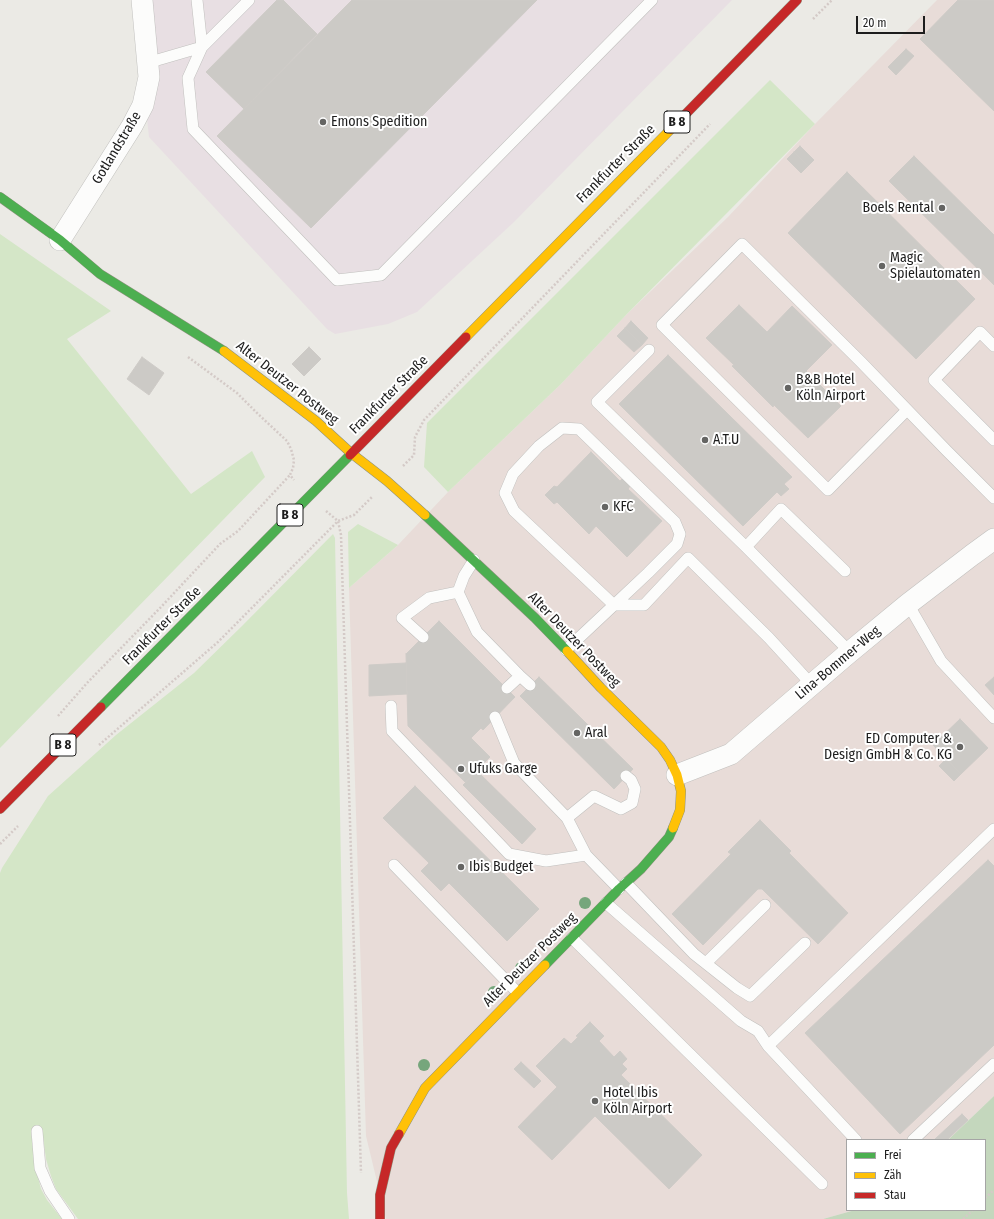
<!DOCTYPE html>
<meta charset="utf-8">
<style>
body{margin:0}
#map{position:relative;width:994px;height:1219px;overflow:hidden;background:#ebeae5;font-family:"Fira Sans Condensed",sans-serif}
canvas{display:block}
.legend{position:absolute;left:846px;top:1139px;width:140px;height:72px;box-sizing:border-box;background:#fff;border:1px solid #a5a5a5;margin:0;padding:5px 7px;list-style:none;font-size:12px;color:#1d1d1d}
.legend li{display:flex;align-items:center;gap:8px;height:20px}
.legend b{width:20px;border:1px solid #a5a5a5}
.scale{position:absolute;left:856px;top:16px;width:69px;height:18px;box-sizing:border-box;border:2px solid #1d1d1d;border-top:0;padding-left:5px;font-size:12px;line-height:14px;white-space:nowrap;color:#1d1d1d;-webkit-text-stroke:3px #fff;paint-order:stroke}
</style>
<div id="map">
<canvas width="994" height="1219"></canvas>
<ul class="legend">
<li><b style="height:5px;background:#4caf50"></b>Frei</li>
<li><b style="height:5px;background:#ffc107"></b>Zäh</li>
<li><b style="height:5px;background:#c62828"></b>Stau</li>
</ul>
<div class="scale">20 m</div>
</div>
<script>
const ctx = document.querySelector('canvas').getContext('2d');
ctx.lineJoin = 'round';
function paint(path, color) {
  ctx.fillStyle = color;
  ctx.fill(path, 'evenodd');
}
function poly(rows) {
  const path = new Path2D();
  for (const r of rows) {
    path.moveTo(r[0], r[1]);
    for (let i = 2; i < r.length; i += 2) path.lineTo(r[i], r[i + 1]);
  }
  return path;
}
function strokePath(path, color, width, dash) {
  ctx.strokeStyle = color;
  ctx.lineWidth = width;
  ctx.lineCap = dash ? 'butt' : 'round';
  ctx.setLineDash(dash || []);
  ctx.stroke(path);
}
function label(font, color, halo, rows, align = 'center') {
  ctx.font = font + ' "Fira Sans Condensed",sans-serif';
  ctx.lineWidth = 4;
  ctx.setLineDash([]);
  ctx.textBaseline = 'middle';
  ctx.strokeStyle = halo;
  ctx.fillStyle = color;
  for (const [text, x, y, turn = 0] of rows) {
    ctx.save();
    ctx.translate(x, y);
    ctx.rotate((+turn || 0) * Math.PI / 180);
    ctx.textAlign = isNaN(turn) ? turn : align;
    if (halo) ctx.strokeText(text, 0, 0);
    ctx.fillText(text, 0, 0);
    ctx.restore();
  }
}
paint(poly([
 [937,0,994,0,994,1096,948,1140,847,1140,847,1210,855,1210,823,1219,386,1219,366,1136,349,588,398,545,448,492,561,384,626,315,728,217,815,124]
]), '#e8dcd8');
paint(poly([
 [134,0,732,0,514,222,417,312,388,324,335,334,327,329,149,137]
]), '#e8dfe3');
paint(poly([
 [770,80,815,124,626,315,561,384,448,492,424,467,427,423],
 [0,234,111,311,67,339,191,494,252,451,265,477,0,748],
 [358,524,398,545,349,588,348,532],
 [333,534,335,538,347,1193,349,1219,78,1219,56,1189,51,1176,46,1159,42,1129,31,1131,35,1166,41,1189,47,1200,62,1219,0,1219,0,873,2,868,48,796,116,735,194,673,242,626]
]), '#d4e6c7');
paint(poly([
 [994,1096,994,1219,823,1219,855,1210,985,1210,985,1140,948,1140]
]), '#c4d7bd');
const building = poly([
 [277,0,283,0,317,34,244,109,206,72,277,0],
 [352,0,537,0,311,228,217,136,352,0],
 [958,0,994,0,994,111,920,39,958,0],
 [906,49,914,56,896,75,888,67,906,49],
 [800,146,814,160,808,166,794,152,800,146],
 [794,152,808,166,801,173,787,159,794,152],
 [914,156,994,235,994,285,889,181,914,156],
 [847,172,975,299,916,359,788,233,847,172],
 [739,305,767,332,792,306,832,345,806,371,841,406,808,438,774,405,773,407,732,366,734,365,706,338,739,305],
 [631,321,648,338,642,345,625,328,631,321],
 [625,328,642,345,634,352,617,336,625,328],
 [309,347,321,359,304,376,292,364,309,347],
 [668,355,792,477,784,484,789,489,781,496,777,492,743,526,619,404,668,355],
 [142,357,164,373,149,395,127,379,142,357],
 [591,452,620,481,623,478,630,486,628,489,662,521,627,557,596,526,589,534,557,502,554,504,545,495,554,486,557,487,591,452],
 [439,621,515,697,483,730,406,654,439,621],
 [406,654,481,728,471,738,490,757,465,782,408,726,406,654],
 [406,663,407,694,369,696,369,665,406,663],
 [539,677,633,769,614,789,520,696,539,677],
 [994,677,994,695,985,685,994,677],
 [960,719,988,748,961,774,933,745,960,719],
 [946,759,961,774,954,781,939,766,946,759],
 [477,771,536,829,522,844,463,785,477,771],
 [415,786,539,909,507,941,449,883,441,891,421,871,429,863,383,818,415,786],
 [760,820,791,851,789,853,848,913,818,944,762,889,758,889,703,945,672,914,731,854,728,852,760,820],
 [988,860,994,866,994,1045,900,1134,805,1033,988,860],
 [590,1022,604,1036,599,1041,614,1057,620,1051,627,1059,622,1064,627,1069,621,1075,702,1155,669,1189,595,1116,552,1160,518,1127,557,1087,536,1066,564,1038,571,1044,578,1037,576,1036,590,1022],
 [521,1062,541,1081,534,1088,514,1069,521,1062],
 [962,1114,968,1120,947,1140,934,1140,962,1114]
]);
paint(building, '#cccac6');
strokePath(building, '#cecbc7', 1);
const lane = poly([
 [249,0,202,47,188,78,193,129,337,280,381,275,652,0],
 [147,63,202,47,197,0],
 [994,346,980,332,934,380,994,440],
 [649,350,597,402,746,547,850,652],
 [907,410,828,490,662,325,742,244,861,362,947,451,994,498],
 [746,547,781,509,845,571],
 [474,560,464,576,458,592,477,632,520,676,507,688],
 [908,604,941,661,994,718],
 [423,637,402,618,429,598,458,592],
 [566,650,614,605,648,573,677,544,680,534,675,522,579,429,562,428,539,446,513,474,505,493,514,511,614,605,644,605,688,558,769,638,812,685],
 [520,676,530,685],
 [391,706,392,731,509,854,546,861,586,855],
 [495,717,514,763,567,818,586,855,619,889],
 [567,818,594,796,621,809,632,803,635,789,631,780,626,776],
 [394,865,517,992],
 [626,883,694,954,737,988,750,996,805,943],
 [606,903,741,1021,758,1031,768,1046,856,1140],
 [572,938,822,1184],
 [706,963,765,905],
 [768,1046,994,829],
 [37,1131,40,1168,50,1191,69,1219],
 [913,1140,994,1064]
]);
const street = poly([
 [60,240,132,126,143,105,149,77,142,0],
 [677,775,731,754,845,656,908,604,972,555,994,539]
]);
const fast = poly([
 [0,197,60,240,100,274,224,351],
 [425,515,535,618,567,651],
 [101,707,350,455],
 [545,965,619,889,641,869,669,837,673,828]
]);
const slow = poly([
 [466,337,671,129],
 [224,351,316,421,351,453,387,481,425,515],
 [567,651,601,688,661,747,670,760,677,775,681,791,680,810,673,828],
 [399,1134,425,1088,545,965]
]);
const jam = poly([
 [671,129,797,0],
 [350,455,466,337],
 [0,809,101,707],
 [380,1219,380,1195,391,1148,399,1134]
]);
strokePath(lane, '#c1c0be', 12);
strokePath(street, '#c1c0be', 22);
strokePath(fast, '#8f937f', 10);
strokePath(slow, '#8f937f', 10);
strokePath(jam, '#8f937f', 10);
strokePath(poly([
 [813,19,832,0],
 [188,357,237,393,258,414,287,441,291,449,294,460,293,468,290,475,294,480],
 [403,466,414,455,415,437,424,420,710,124],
 [326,511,338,521,341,535,361,1173],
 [58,716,87,683,161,607,220,544,238,531,290,475],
 [99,745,218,642,338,521,354,515,372,497],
 [0,844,18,826],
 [985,1198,994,1190],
 [963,1219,973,1210]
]), '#d4cac7', 2.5, [2, 2]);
strokePath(lane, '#fcfcfb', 11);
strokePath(street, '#fcfcfb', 21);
strokePath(fast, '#4caf50', 9);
strokePath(slow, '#ffc107', 9);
strokePath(jam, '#c62828', 9);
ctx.fillStyle = '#76a67c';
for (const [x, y] of [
 [585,903],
 [521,968],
 [494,992],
 [424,1065]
]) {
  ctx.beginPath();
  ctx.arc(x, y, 6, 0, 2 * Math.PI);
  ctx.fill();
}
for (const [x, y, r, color] of [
 [323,122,4,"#656563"],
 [942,208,4,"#656563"],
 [882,266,4,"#656563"],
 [788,388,4,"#656563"],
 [705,440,4,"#656563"],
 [605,507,4,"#656563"],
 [577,733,4,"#656563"],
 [960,747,4,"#656563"],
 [461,769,4,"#656563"],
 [461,867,4,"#656563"],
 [595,1101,4,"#656563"]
]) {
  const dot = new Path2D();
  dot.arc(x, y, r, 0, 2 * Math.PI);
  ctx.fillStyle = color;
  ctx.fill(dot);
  strokePath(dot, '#fff', 1.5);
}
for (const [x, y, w] of [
 [677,122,26],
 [290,515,26],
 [63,745,26]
]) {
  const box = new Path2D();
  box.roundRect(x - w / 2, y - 11, w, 22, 3);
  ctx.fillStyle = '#fff';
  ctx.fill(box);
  strokePath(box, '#1d1d1d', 1);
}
label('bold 13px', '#1d1d1d', null, [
 ["B 8",677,122],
 ["B 8",290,515],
 ["B 8",63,745]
]);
label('14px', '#1d1d1d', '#fff', [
 ["Emons Spedition",331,122],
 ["Boels Rental",934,208,"right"],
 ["Magic",890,258],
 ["Spielautomaten",890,274],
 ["B&B Hotel",796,380],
 ["Köln Airport",796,396],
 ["A.T.U",713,440],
 ["KFC",613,507],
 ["Aral",585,733],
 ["ED Computer &",952,739,"right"],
 ["Design GmbH & Co. KG",952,755,"right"],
 ["Ufuks Garge",469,769],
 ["Ibis Budget",469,867],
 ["Hotel Ibis",603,1093],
 ["Köln Airport",603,1109]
], 'left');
label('14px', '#1d1d1d', '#fff', [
 ["Gotlandstraße",117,148,-59],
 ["Frankfurter Straße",616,164,-45],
 ["Alter Deutzer Postweg",287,383,38],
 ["Frankfurter Straße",389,395,-45],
 ["Frankfurter Straße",162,626,-45],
 ["Alter Deutzer Postweg",574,640,46],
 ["Lina-Bommer-Weg",838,663,-40],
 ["Alter Deutzer Postweg",530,960,-45]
]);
</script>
